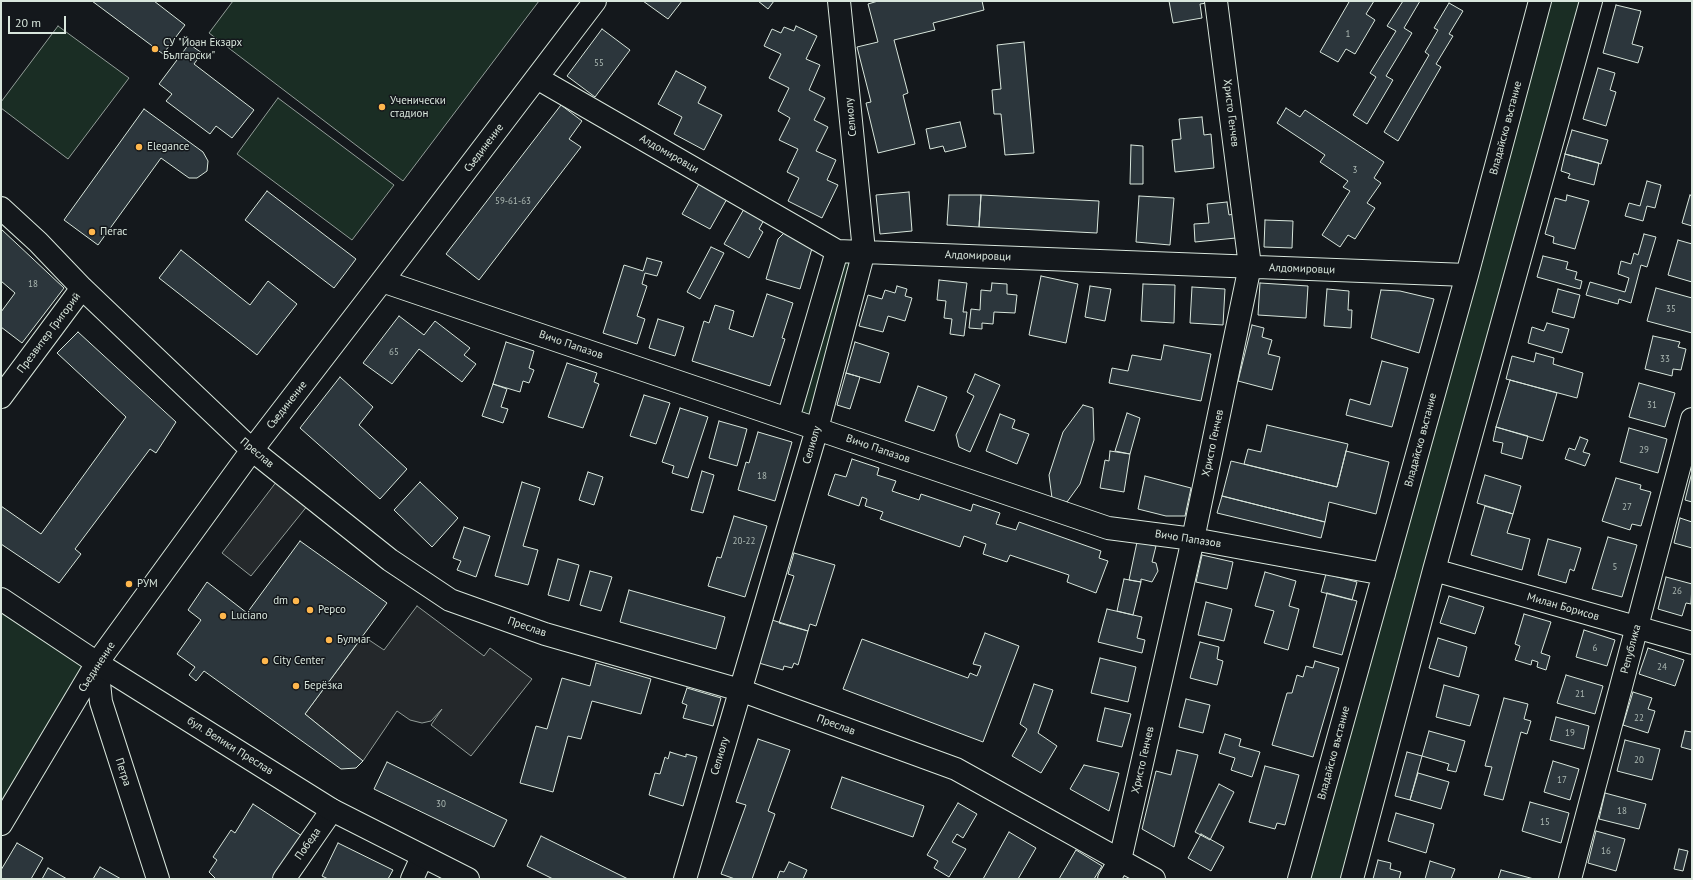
<!DOCTYPE html>
<meta charset="utf-8">
<style>
body{margin:0}
#map{position:relative;width:1693px;height:880px;overflow:hidden;background:#14181c;font-family:"PT Sans",sans-serif}
canvas{display:block}
.frame{position:absolute;inset:0;border:2px solid #d8e6dc;pointer-events:none}
.scale{position:absolute;left:8px;top:16px;width:58px;height:18px;box-sizing:border-box;border:2px solid #d8e6dc;border-top:0;padding-left:5px;font-size:12px;line-height:14px;white-space:nowrap;color:#d8e6dc;-webkit-text-stroke:3px #14181c;paint-order:stroke}
</style>
<div id="map">
<canvas width="1693" height="880"></canvas>
<div class="frame"></div>
<div class="scale">20 m</div>
</div>
<script>
const ctx = document.querySelector('canvas').getContext('2d');
ctx.lineJoin = 'round';
function paint(path, color) {
  ctx.fillStyle = color;
  ctx.fill(path, 'evenodd');
}
function poly(rows) {
  const path = new Path2D();
  for (const r of rows) {
    path.moveTo(r[0], r[1]);
    for (let i = 2; i < r.length; i += 2) path.lineTo(r[i], r[i + 1]);
  }
  return path;
}
function strokePath(path, color, width, dash) {
  ctx.strokeStyle = color;
  ctx.lineWidth = width;
  ctx.lineCap = dash ? 'butt' : 'round';
  ctx.setLineDash(dash || []);
  ctx.stroke(path);
}
function label(font, color, halo, rows, align = 'center') {
  ctx.font = font + ' "PT Sans",sans-serif';
  ctx.lineWidth = 3;
  ctx.setLineDash([]);
  ctx.textBaseline = 'middle';
  ctx.strokeStyle = halo;
  ctx.fillStyle = color;
  for (const [text, x, y, turn = 0] of rows) {
    ctx.save();
    ctx.translate(x, y);
    ctx.rotate((+turn || 0) * Math.PI / 180);
    ctx.textAlign = isNaN(turn) ? turn : align;
    if (halo) ctx.strokeText(text, 0, 0);
    ctx.fillText(text, 0, 0);
    ctx.restore();
  }
}
const green = poly([
 [233,1,539,1,403,181,209,33,233,1],
 [1540,1,1591,1,1352,879,1299,879,1540,1],
 [58,26,129,78,68,159,1,108,1,102,58,26],
 [278,98,394,185,352,240,237,154,278,98],
 [837,251,864,251,817,429,788,419,837,251],
 [1,599,97,663,1,811,1,599]
]);
paint(green, '#1a2d24');
strokePath(green, '#939e99', 1);
const parking = poly([
 [277,481,308,505,251,576,222,553,277,481],
 [417,606,484,656,490,648,532,679,471,756,431,725,442,709,431,721,422,723,410,720,397,711,363,761,305,714,363,636,384,650,417,606]
]);
paint(parking, '#24282b');
strokePath(parking, '#939e99', 1);
const building = poly([
 [92,1,154,1,185,25,163,54,92,1],
 [643,1,682,1,668,19,643,1],
 [758,1,774,1,768,9,758,1],
 [878,1,982,1,984,10,933,23,935,30,894,40,908,93,903,95,915,144,878,153,866,103,871,102,857,47,878,42,868,4,878,1],
 [1169,1,1207,1,1207,3,1200,4,1202,18,1173,23,1169,1],
 [1346,1,1374,1,1366,14,1375,20,1355,54,1346,49,1338,62,1320,52,1349,2,1346,1],
 [1403,1,1420,1,1404,28,1412,33,1386,76,1393,80,1367,124,1353,115,1376,77,1370,73,1396,31,1387,26,1403,1],
 [1449,3,1463,11,1449,34,1453,36,1436,64,1441,67,1398,141,1384,132,1429,55,1425,52,1438,30,1434,28,1449,3],
 [1616,5,1641,11,1632,44,1643,47,1638,63,1603,53,1616,5],
 [796,26,817,36,806,59,820,65,809,90,825,98,814,120,828,127,816,151,836,160,827,180,838,185,822,218,788,201,799,178,787,172,798,149,779,140,790,118,778,111,789,88,769,78,781,54,764,46,772,29,781,33,784,27,794,31,796,26],
 [602,29,630,50,595,97,567,76,602,29],
 [1024,42,1034,153,1005,155,1001,114,994,114,992,90,1001,89,997,45,1024,42],
 [189,44,202,53,194,64,254,110,232,138,216,126,210,134,166,101,172,94,159,84,189,44],
 [1598,68,1615,73,1610,90,1616,92,1606,126,1583,119,1598,68],
 [676,71,706,87,698,103,722,115,704,150,674,134,682,117,658,104,676,71],
 [561,105,582,121,569,139,581,147,479,280,446,254,561,105],
 [1286,108,1300,117,1305,110,1384,162,1374,178,1381,183,1367,203,1375,208,1355,239,1348,235,1340,247,1322,235,1350,191,1343,187,1348,181,1320,162,1325,155,1277,123,1286,108],
 [144,109,203,152,208,161,207,171,197,178,189,178,161,158,98,245,64,220,144,109],
 [1202,117,1204,135,1211,134,1214,168,1175,172,1172,140,1181,139,1179,119,1202,117],
 [960,122,966,147,945,152,943,146,930,149,926,129,960,122],
 [1572,130,1608,140,1601,164,1565,154,1572,130],
 [1131,145,1143,146,1143,184,1130,184,1131,145],
 [1565,154,1599,163,1594,185,1568,178,1570,174,1561,171,1565,154],
 [1647,181,1661,185,1655,208,1647,206,1643,221,1625,216,1629,203,1640,206,1647,181],
 [700,182,728,197,710,229,682,214,700,182],
 [267,191,356,259,334,288,245,220,267,191],
 [909,192,912,231,880,234,876,195,909,192],
 [949,195,981,195,979,227,947,225,949,195],
 [981,195,1099,201,1097,233,979,227,981,195],
 [1567,195,1589,201,1575,249,1553,243,1554,237,1545,234,1555,198,1566,201,1567,195],
 [1690,195,1692,196,1692,226,1682,223,1690,195],
 [1139,196,1174,198,1170,245,1136,242,1139,196],
 [1227,202,1229,215,1233,214,1236,238,1195,242,1194,224,1209,223,1207,204,1227,202],
 [744,209,764,220,759,229,763,232,749,258,724,244,744,209],
 [1265,220,1293,221,1292,248,1264,247,1265,220],
 [1,229,64,288,22,343,1,327,1,312,15,293,1,281,1,229],
 [786,231,813,245,800,289,766,279,778,239,786,231],
 [1644,234,1656,237,1647,267,1641,265,1631,303,1619,299,1618,304,1586,295,1590,282,1625,292,1629,278,1618,274,1621,261,1631,264,1634,253,1638,255,1644,234],
 [1678,240,1692,244,1692,282,1668,275,1678,240],
 [711,247,724,253,700,299,687,292,711,247],
 [181,250,250,305,268,281,297,304,257,355,159,278,181,250],
 [1543,256,1568,262,1566,269,1577,272,1575,279,1582,281,1580,289,1537,277,1543,256],
 [647,258,662,262,657,276,645,273,642,284,647,286,637,316,645,319,637,344,603,333,624,265,643,271,647,258],
 [1041,276,1078,284,1066,343,1029,335,1041,276],
 [939,280,967,283,963,312,967,312,964,336,950,334,952,319,944,318,946,301,937,300,939,280],
 [992,283,1007,284,1007,294,1017,295,1015,313,994,312,993,324,982,323,982,329,969,328,971,309,980,310,981,290,991,291,992,283],
 [1260,283,1308,286,1306,318,1258,315,1260,283],
 [1143,284,1175,285,1174,323,1141,321,1143,284],
 [897,286,907,289,905,296,912,298,905,321,888,316,883,332,859,326,868,295,882,299,885,290,895,293,897,286],
 [1090,286,1111,289,1105,321,1085,317,1090,286],
 [1192,287,1225,289,1223,325,1190,323,1192,287],
 [1656,288,1692,298,1692,333,1647,321,1656,288],
 [1327,289,1349,291,1348,310,1352,310,1351,328,1324,326,1327,289],
 [1558,289,1580,295,1574,318,1552,312,1558,289],
 [1381,290,1400,291,1434,299,1419,353,1371,338,1381,290],
 [767,294,793,303,782,338,785,339,770,386,692,361,704,321,709,323,715,305,734,311,729,329,753,337,767,294],
 [399,316,424,335,435,321,470,348,464,355,476,364,462,382,419,349,392,384,363,363,399,316],
 [658,319,684,327,675,356,649,348,658,319],
 [1547,323,1569,329,1562,353,1528,343,1532,327,1544,331,1547,323],
 [1252,325,1264,328,1262,337,1272,340,1268,354,1280,357,1272,390,1238,381,1252,325],
 [78,332,176,422,156,453,150,449,75,549,81,554,59,583,1,544,1,506,41,534,126,417,57,353,78,332],
 [1653,336,1680,342,1678,347,1686,349,1681,370,1673,369,1672,376,1645,369,1653,336],
 [506,342,534,351,529,368,534,370,529,383,523,381,520,392,493,384,506,342],
 [855,342,889,353,880,383,846,373,855,342],
 [1164,345,1211,354,1201,401,1109,383,1112,368,1128,371,1132,355,1161,360,1164,345],
 [1536,353,1554,358,1553,364,1583,373,1577,398,1506,379,1512,356,1534,362,1536,353],
 [1382,361,1408,368,1392,427,1346,415,1350,399,1370,405,1382,361],
 [567,363,597,373,594,382,599,384,583,428,548,417,567,363],
 [846,373,860,377,850,409,837,405,846,373],
 [975,374,1000,385,970,452,959,447,956,435,974,396,967,392,975,374],
 [340,377,373,407,359,425,407,469,380,499,300,428,340,377],
 [1510,380,1557,393,1543,441,1496,427,1510,380],
 [1639,383,1675,393,1665,427,1629,417,1639,383],
 [493,384,507,389,501,407,508,409,503,423,482,416,493,384],
 [918,386,947,397,934,431,905,421,918,386],
 [644,395,670,403,656,444,630,436,644,395],
 [1083,405,1093,408,1094,440,1080,484,1067,502,1052,498,1049,475,1063,432,1083,405],
 [680,408,708,417,688,478,672,473,674,466,662,462,680,408],
 [1127,413,1140,418,1130,454,1115,451,1127,413],
 [1000,414,1015,420,1012,428,1029,434,1017,464,986,451,1000,414],
 [719,421,747,429,737,466,709,458,719,421],
 [1267,425,1348,444,1337,487,1244,464,1248,449,1261,452,1267,425],
 [1496,427,1528,436,1522,459,1501,453,1503,443,1493,441,1496,427],
 [1629,428,1667,439,1658,473,1620,462,1629,428],
 [758,432,792,442,775,501,738,490,746,462,749,463,758,432],
 [1580,437,1588,440,1583,452,1590,454,1585,466,1565,459,1569,448,1575,450,1580,437],
 [1110,451,1130,454,1124,492,1100,488,1105,460,1109,461,1110,451],
 [1346,451,1389,462,1376,514,1329,502,1325,522,1222,496,1231,461,1337,487,1346,451],
 [852,459,879,468,877,475,896,481,892,491,919,500,921,494,971,511,973,504,1000,513,996,524,1016,530,1019,522,1101,551,1099,558,1108,561,1096,593,1067,582,1069,575,1010,555,1007,562,983,554,986,544,964,536,960,547,880,519,883,512,865,506,867,499,862,497,859,506,828,495,835,474,846,477,852,459],
 [702,471,714,475,703,513,691,510,702,471],
 [588,472,603,477,594,505,579,500,588,472],
 [1692,472,1692,502,1685,500,1692,472],
 [1485,475,1521,486,1513,514,1477,503,1485,475],
 [1145,476,1191,488,1185,516,1166,516,1138,509,1145,476],
 [1616,478,1641,485,1640,489,1651,492,1641,526,1632,524,1630,530,1602,521,1616,478],
 [420,482,458,518,432,547,394,510,420,482],
 [522,482,540,488,523,546,538,550,528,585,495,576,522,482],
 [1222,496,1325,522,1321,538,1217,513,1222,496],
 [1485,506,1513,514,1507,533,1530,539,1522,570,1471,555,1485,506],
 [734,516,767,526,745,597,708,586,717,557,721,558,734,516],
 [1680,518,1692,522,1692,548,1674,543,1680,518],
 [464,527,490,536,476,577,457,570,461,561,453,558,464,527],
 [1608,537,1637,545,1622,597,1592,589,1608,537],
 [1548,539,1581,548,1574,571,1570,569,1566,583,1538,575,1548,539],
 [300,541,387,603,305,714,363,761,356,768,341,769,204,671,196,681,189,675,195,667,177,654,201,620,188,610,207,582,247,613,300,541],
 [1137,542,1156,546,1152,562,1156,563,1158,571,1152,582,1141,579,1141,582,1129,580,1137,542],
 [794,553,835,565,816,626,810,624,808,631,779,623,794,576,788,574,794,553],
 [1202,555,1233,562,1227,589,1196,582,1202,555],
 [558,559,579,565,569,601,548,595,558,559],
 [590,571,612,577,601,611,580,605,590,571],
 [1265,572,1296,581,1289,606,1299,609,1288,650,1264,643,1274,611,1255,606,1265,572],
 [1326,574,1357,582,1352,600,1321,592,1326,574],
 [1666,577,1692,584,1691,604,1686,603,1682,616,1658,609,1666,577],
 [1124,579,1141,582,1133,615,1117,611,1124,579],
 [629,590,725,617,716,649,620,622,629,590],
 [1327,593,1357,601,1342,655,1313,647,1327,593],
 [1449,596,1484,607,1475,634,1440,623,1449,596],
 [1206,602,1232,609,1224,641,1198,635,1206,602],
 [1107,609,1142,617,1137,638,1145,640,1142,653,1098,642,1107,609],
 [1524,614,1551,622,1541,653,1550,656,1546,670,1537,667,1538,662,1532,660,1531,665,1515,660,1520,646,1515,644,1524,614],
 [772,620,808,631,798,665,794,663,792,668,784,666,783,670,759,663,772,620],
 [1584,630,1615,640,1607,666,1576,657,1584,630],
 [985,633,1019,646,983,742,843,689,862,639,968,678,970,673,977,676,981,666,973,664,985,633],
 [1438,638,1467,647,1459,677,1429,668,1438,638],
 [1200,642,1219,647,1217,659,1223,661,1217,685,1190,678,1200,642],
 [1648,648,1684,660,1675,686,1639,674,1648,648],
 [1100,658,1136,667,1128,702,1091,693,1100,658],
 [1315,661,1339,668,1313,757,1272,745,1287,693,1292,693,1297,675,1303,677,1306,666,1313,668,1315,661],
 [596,663,651,679,641,714,592,701,581,739,568,736,553,792,520,783,536,726,547,729,562,678,590,686,596,663],
 [1566,675,1603,686,1595,714,1557,703,1566,675],
 [1034,684,1053,690,1038,733,1057,746,1041,773,1012,756,1027,729,1020,724,1034,684],
 [1444,685,1479,695,1470,726,1436,717,1444,685],
 [687,688,721,698,713,726,683,718,687,705,682,703,687,688],
 [1633,692,1652,698,1648,709,1655,711,1648,733,1623,725,1633,692],
 [1504,698,1528,704,1524,719,1531,721,1527,734,1521,732,1503,800,1484,795,1492,767,1485,766,1504,698],
 [1186,699,1210,705,1203,733,1179,727,1186,699],
 [1105,708,1131,714,1122,747,1097,741,1105,708],
 [1556,717,1589,726,1584,749,1550,740,1556,717],
 [1429,731,1465,741,1456,772,1447,770,1449,764,1422,756,1429,731],
 [1685,731,1692,732,1692,750,1681,747,1685,731],
 [1225,734,1241,739,1239,746,1260,752,1252,777,1231,770,1235,758,1219,753,1225,734],
 [758,739,790,750,768,811,775,814,752,879,735,879,721,874,746,805,736,802,758,739],
 [1625,740,1660,749,1652,780,1617,771,1625,740],
 [1177,750,1198,755,1174,847,1142,829,1156,771,1171,775,1177,750],
 [670,752,686,757,686,754,697,757,683,806,649,795,655,773,660,774,665,757,668,759,670,752],
 [1407,752,1422,756,1410,800,1395,796,1407,752],
 [1553,761,1579,769,1570,800,1544,792,1553,761],
 [387,762,507,820,494,847,374,789,387,762],
 [1084,765,1119,773,1109,811,1070,789,1084,765],
 [1265,766,1299,775,1285,825,1277,823,1275,829,1249,822,1265,766],
 [1418,773,1449,782,1441,809,1410,800,1418,773],
 [842,777,924,806,913,837,831,808,842,777],
 [1219,784,1234,792,1210,840,1195,832,1219,784],
 [1605,793,1646,804,1639,829,1599,819,1605,793],
 [1530,802,1569,813,1561,843,1522,831,1530,802],
 [958,803,977,814,963,838,957,834,952,842,966,849,949,877,934,868,938,861,927,855,958,803],
 [253,804,302,836,273,879,216,879,209,872,217,860,213,857,231,830,235,833,253,804],
 [1396,813,1434,824,1426,853,1388,841,1396,813],
 [1596,831,1625,839,1616,871,1588,863,1596,831],
 [1009,832,1036,848,1018,879,983,879,1009,832],
 [1201,834,1224,847,1211,871,1188,858,1201,834],
 [541,836,628,879,553,879,527,866,541,836],
 [17,843,43,858,31,879,1,879,1,870,17,843],
 [338,843,393,870,388,879,328,879,322,876,338,843],
 [1679,849,1688,851,1683,871,1674,869,1679,849],
 [1076,850,1102,866,1094,879,1059,879,1076,850],
 [1378,860,1391,863,1390,869,1401,872,1399,879,1373,879,1378,860],
 [1430,861,1455,869,1451,879,1425,879,1430,861],
 [789,862,807,870,803,879,777,879,780,871,784,872,789,862],
 [100,867,121,879,93,879,100,867],
 [48,868,67,879,42,879,48,868],
 [1501,870,1534,879,1498,879,1501,870]
]);
paint(building, '#2c363c');
strokePath(building, '#d8e6dc', 1);
const minor = poly([
 [537,78,837,251,1467,275],
 [1,208,38,242,82,288,252,450,390,560,450,600,545,634,740,690,956,769,1154,879],
 [382,281,1108,528,1193,539,1384,574],
 [1,397,82,288],
 [788,419,837,251],
 [1434,570,1692,643],
 [97,663,101,702,158,879],
 [1,824,97,663,252,450,382,281,595,1],
 [284,879,332,810],
 [412,879,422,857],
 [685,879,817,429,864,251,839,1],
 [1109,879,1120,860,1193,539,1250,266,1216,1],
 [1299,879,1467,275,1540,1],
 [1352,879,1434,570,1591,1],
 [1570,879,1692,419]
]);
const major = poly([
 [1,599,97,663,332,810,468,879]
]);
strokePath(minor, '#d8e6dc', 24);
strokePath(major, '#d8e6dc', 24);
strokePath(minor, '#14181c', 22);
strokePath(major, '#14181c', 22);
for (const [x, y, r, color] of [
 [155,49,4,"#ffb74d"],
 [382,107,4,"#ffb74d"],
 [139,147,4,"#ffb74d"],
 [92,232,4,"#ffb74d"],
 [129,584,4,"#ffb74d"],
 [296,601,4,"#ffb74d"],
 [310,610,4,"#ffb74d"],
 [223,616,4,"#ffb74d"],
 [329,640,4,"#ffb74d"],
 [265,661,4,"#ffb74d"],
 [296,686,4,"#ffb74d"]
]) {
  const dot = new Path2D();
  dot.arc(x, y, r, 0, 2 * Math.PI);
  ctx.fillStyle = color;
  ctx.fill(dot);
  strokePath(dot, '#14181c', 1.5);
}
label('9px', '#adbab4', null, [
 ["1",1348,34],
 ["55",599,63],
 ["3",1355,170],
 ["59-61-63",513,201],
 ["18",33,284],
 ["35",1671,309],
 ["65",394,352],
 ["33",1665,359],
 ["31",1652,405],
 ["29",1644,450],
 ["18",762,476],
 ["27",1627,507],
 ["20-22",744,541],
 ["5",1615,567],
 ["26",1677,591],
 ["6",1595,648],
 ["24",1662,667],
 ["21",1580,694],
 ["22",1639,718],
 ["19",1570,733],
 ["20",1639,760],
 ["17",1562,780],
 ["30",441,804],
 ["18",1622,811],
 ["15",1545,822],
 ["16",1606,851]
]);
label('11px', '#d8e6dc', '#14181c', [
 ["СУ \"Йоан Екзарх",163,43],
 ["Български\"",163,56],
 ["Ученически",390,101],
 ["стадион",390,114],
 ["Elegance",147,147],
 ["Пегас",100,232],
 ["РУМ",137,584],
 ["dm",288,601,"right"],
 ["Pepco",318,610],
 ["Luciano",231,616],
 ["Булмаг",337,640],
 ["City Center",273,661],
 ["Берёзка",304,686]
], 'left');
label('11px', '#d8e6dc', '#14181c', [
 ["Христо Генчев",1231,113,83],
 ["Селиолу",851,117,-96],
 ["Владайско въстание",1506,128,-75],
 ["Съединение",484,148,-53],
 ["Алдомировци",669,154,30],
 ["Алдомировци",978,256,2],
 ["Алдомировци",1302,269,2],
 ["Презвитер Григорий",49,333,-53],
 ["Вичо Папазов",571,345,19],
 ["Съединение",287,405,-52],
 ["Владайско въстание",1421,440,-75],
 ["Христо Генчев",1213,443,-78],
 ["Селиолу",812,445,-74],
 ["Вичо Папазов",878,449,19],
 ["Преслав",257,453,40],
 ["Вичо Папазов",1188,539,9],
 ["Милан Борисов",1563,607,16],
 ["Преслав",527,627,19],
 ["Република",1631,649,-75],
 ["Съединение",97,667,-57],
 ["Преслав",836,725,20],
 ["бул. Велики Преслав",230,746,32],
 ["Владайско въстание",1334,753,-75],
 ["Селиолу",720,756,-74],
 ["Христо Генчев",1143,760,-77],
 ["Петра",123,772,72],
 ["Победа",308,844,-55]
]);
</script>
